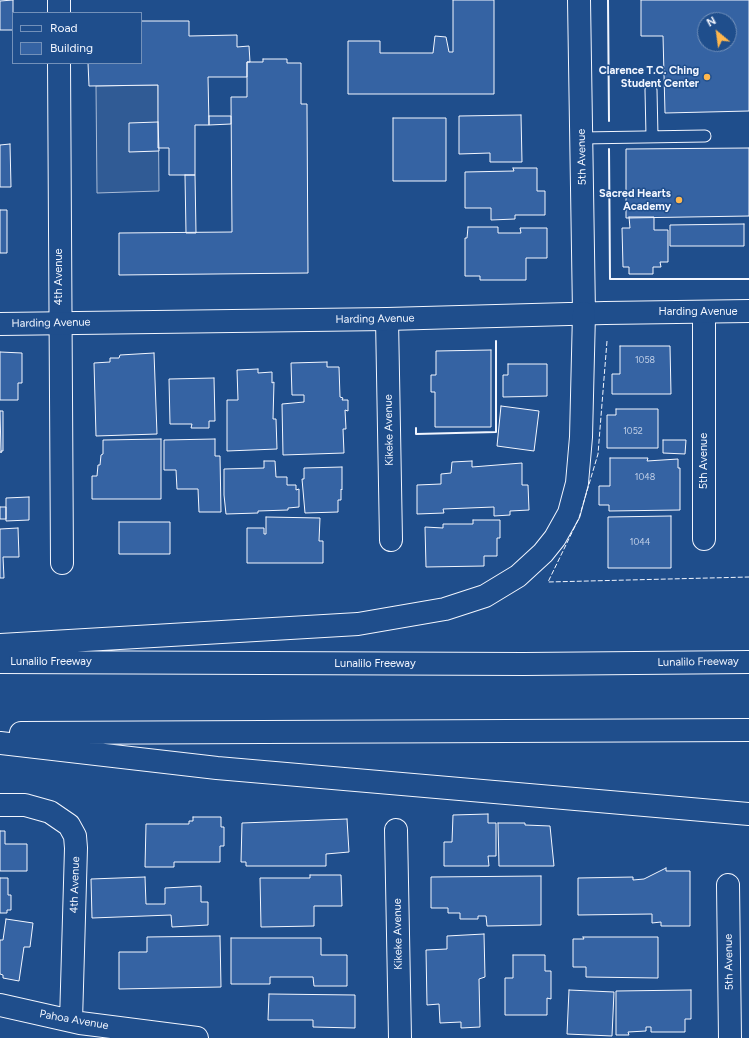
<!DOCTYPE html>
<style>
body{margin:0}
#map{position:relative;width:749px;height:1038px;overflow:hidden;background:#1f4e8c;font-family:Figtree,sans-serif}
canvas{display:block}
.legend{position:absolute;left:12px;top:12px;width:130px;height:52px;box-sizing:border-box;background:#1f4e8c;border:1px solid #7391ba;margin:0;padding:5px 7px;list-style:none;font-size:12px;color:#f2f6ff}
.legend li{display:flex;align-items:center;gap:8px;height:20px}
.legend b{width:20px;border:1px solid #7391ba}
.north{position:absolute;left:697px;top:12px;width:40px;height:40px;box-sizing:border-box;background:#1f4e8c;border:1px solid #7391ba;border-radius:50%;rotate:331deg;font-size:11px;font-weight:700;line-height:16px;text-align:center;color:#f2f6ff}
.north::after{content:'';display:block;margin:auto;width:14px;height:18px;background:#ffb74d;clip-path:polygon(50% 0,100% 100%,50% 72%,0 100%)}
</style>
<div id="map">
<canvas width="749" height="1038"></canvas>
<ul class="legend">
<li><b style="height:5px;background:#1f4e8c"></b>Road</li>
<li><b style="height:11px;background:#3563a3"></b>Building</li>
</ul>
<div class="north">N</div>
</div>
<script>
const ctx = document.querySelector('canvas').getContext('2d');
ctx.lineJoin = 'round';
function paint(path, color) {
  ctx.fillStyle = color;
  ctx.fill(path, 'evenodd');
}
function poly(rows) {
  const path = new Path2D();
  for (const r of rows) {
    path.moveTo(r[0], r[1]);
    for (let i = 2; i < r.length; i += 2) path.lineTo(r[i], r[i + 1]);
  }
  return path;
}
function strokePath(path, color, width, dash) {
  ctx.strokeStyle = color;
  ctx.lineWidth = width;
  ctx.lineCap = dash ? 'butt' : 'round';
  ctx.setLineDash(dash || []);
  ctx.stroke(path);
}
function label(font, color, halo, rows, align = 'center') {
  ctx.font = font + ' Figtree,sans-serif';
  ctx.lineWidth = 3;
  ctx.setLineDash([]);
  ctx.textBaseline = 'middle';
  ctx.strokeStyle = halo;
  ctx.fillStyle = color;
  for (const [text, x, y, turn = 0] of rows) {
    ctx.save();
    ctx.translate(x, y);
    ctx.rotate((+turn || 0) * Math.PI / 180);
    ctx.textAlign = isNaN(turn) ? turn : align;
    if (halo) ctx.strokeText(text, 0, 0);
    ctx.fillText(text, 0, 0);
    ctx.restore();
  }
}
const built = poly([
 [158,85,159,191,97,193,96,86,158,85]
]);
paint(built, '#305b95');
strokePath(built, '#a8bbd7', 1);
const building = poly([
 [13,0,13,30,0,30,0,1,13,0],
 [453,0,494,0,494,94,348,94,348,41,380,41,380,53,433,53,435,36,446,37,449,52,453,52,453,0],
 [641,0,749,0,749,111,665,113,663,36,641,36,641,0],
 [705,20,729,20,729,44,705,44,705,20],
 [141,21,189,21,189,36,237,35,237,47,249,46,250,62,247,62,247,77,208,77,209,125,195,125,195,175,169,175,169,148,158,148,158,85,89,86,88,63,141,63,141,21],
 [263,59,287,59,287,63,301,63,301,104,307,104,307,109,308,273,119,275,119,233,232,232,231,97,247,97,247,62,263,62,263,59],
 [521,115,522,162,490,162,490,153,459,154,459,116,521,115],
 [209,116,231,116,231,124,209,125,209,116],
 [393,118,446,118,446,181,393,181,393,118],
 [158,122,159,151,129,152,129,123,158,122],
 [10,144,11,187,0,187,0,145,10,144],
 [749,148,749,216,626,218,626,149,749,148],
 [513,168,537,168,537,191,545,191,545,215,515,215,515,219,491,220,491,208,465,208,465,172,514,171,513,168],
 [185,175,195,175,196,233,186,233,185,175],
 [0,210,7,210,7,253,0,253,0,210],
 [629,217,654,217,654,230,668,230,668,262,660,262,661,267,653,267,653,274,629,274,629,267,623,267,622,228,630,228,629,217],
 [744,224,744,246,670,246,670,225,744,224],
 [468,227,498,227,498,233,521,233,520,228,547,228,547,258,526,258,526,280,480,280,480,276,465,276,465,238,467,238,468,227],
 [620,346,670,346,671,394,612,394,612,374,620,374,620,346],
 [491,350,491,427,435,427,435,392,431,392,431,375,436,375,436,351,491,350],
 [0,352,22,353,22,383,18,383,18,400,0,400,0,352],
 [154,353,157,434,96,436,94,363,110,362,110,358,119,358,120,355,154,353],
 [327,362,327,367,339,367,340,397,343,398,342,400,348,400,348,411,345,410,346,429,343,429,344,453,283,455,282,404,304,402,304,395,292,395,291,363,327,362],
 [508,364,547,364,547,396,503,397,503,375,508,375,508,364],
 [258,369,258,373,272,372,272,383,274,382,273,419,276,419,277,449,227,451,227,400,238,400,237,370,258,369],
 [214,378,215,421,209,421,209,428,191,428,192,424,170,424,169,379,214,378],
 [501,406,539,411,534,451,497,446,501,406],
 [616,409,658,409,658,448,607,448,607,415,616,415,616,409],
 [0,411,3,411,3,451,1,451,1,453,0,411],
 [161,439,161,499,92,499,92,476,97,476,98,465,100,465,101,455,103,454,103,440,161,439],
 [215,439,215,456,220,456,221,512,199,512,198,489,177,489,176,470,164,470,164,440,215,439],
 [663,440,686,440,685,454,663,453,663,440],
 [610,458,648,458,647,461,678,459,678,468,680,468,680,510,609,511,609,505,599,505,599,486,610,486,610,458],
 [264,461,275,461,276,477,287,477,287,485,296,485,296,490,299,489,299,507,288,508,288,510,258,511,258,513,226,514,224,495,224,469,264,468,264,461],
 [472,461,472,467,522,463,522,485,528,485,529,510,510,511,510,515,494,516,494,507,443,509,444,513,417,514,417,485,441,484,441,474,451,473,452,462,472,461],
 [342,467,342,490,341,489,341,500,338,500,338,512,305,513,302,479,304,479,304,468,342,467],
 [29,497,29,520,6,521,6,498,29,497],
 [0,507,6,507,6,519,0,519,0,507],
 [671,516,671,568,608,568,608,517,671,516],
 [266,517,320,518,319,541,323,541,323,563,247,563,247,528,264,528,264,534,266,534,266,517],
 [473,520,500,520,500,538,497,538,497,556,484,556,484,566,426,567,425,527,443,528,443,524,473,524,473,520],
 [119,522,170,522,170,554,119,554,119,522],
 [18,528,19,557,3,557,4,578,0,578,0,529,18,528],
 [488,814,488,823,496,823,496,856,488,856,489,866,444,866,444,842,452,842,453,815,488,814],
 [193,817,221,817,221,827,224,827,224,846,220,846,220,862,174,862,174,867,145,867,146,824,189,824,189,821,193,821,193,817],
 [347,819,349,852,326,854,326,866,246,866,246,862,241,862,242,823,347,819],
 [498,823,525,823,525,825,550,826,554,866,499,866,498,823],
 [0,831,5,831,5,844,27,844,27,871,0,871,0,831],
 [666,868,666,871,690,871,690,926,661,926,661,922,652,923,652,914,578,915,578,878,633,877,633,880,644,879,666,868],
 [310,875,341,875,342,906,314,906,314,926,261,927,260,878,310,878,310,875],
 [541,876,541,925,487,926,486,916,478,916,478,919,460,919,460,913,448,913,448,908,431,908,431,877,541,876],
 [145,877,146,904,165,904,165,888,201,886,201,902,208,902,208,925,172,927,171,915,92,918,91,879,145,877],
 [0,878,8,878,8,895,11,895,11,910,7,910,7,913,0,913,0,878],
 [6,919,33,923,30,947,24,947,19,981,3,978,3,975,0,974,0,940,3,940,6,919],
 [484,934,485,977,479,979,480,1027,461,1028,461,1022,440,1023,439,1004,427,1005,426,950,447,949,447,936,484,934],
 [220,936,221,987,119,989,119,952,147,952,147,937,220,936],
 [583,937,658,937,658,978,586,977,586,967,573,967,573,939,584,939,583,937],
 [231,938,321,938,321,955,347,955,347,986,314,986,313,977,270,977,270,984,231,984,231,938],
 [513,955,545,955,545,971,551,971,551,999,547,998,547,1015,505,1015,505,978,513,978,513,955],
 [569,990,614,992,612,1036,567,1034,569,990],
 [691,990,691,1019,685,1019,685,1032,651,1032,651,1027,646,1027,646,1031,628,1032,629,1035,616,1035,616,991,691,990],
 [269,994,355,995,355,1028,313,1027,313,1020,268,1020,269,994]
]);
paint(building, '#3563a3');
strokePath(building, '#f2f6ff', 1);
const service = poly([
 [651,90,652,136],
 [582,138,705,136]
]);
const minor = poly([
 [59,0,59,13],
 [59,63,62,563],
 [387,319,391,540],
 [704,539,704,312],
 [0,805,25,805,50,812,69,825,75,836,76,848,71,1021],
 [396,830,400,1038],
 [728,885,730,1038],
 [0,1005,80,1023,197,1038]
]);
const tertiary = poly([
 [579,0,584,313],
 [0,324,387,319,605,313,749,311]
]);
const motorway = poly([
 [0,645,358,624,445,609,485,596,518,576,543,553,555,538,569,513,577,483,581,437,584,313],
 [0,662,524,664,749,662],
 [21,733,749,730],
 [0,743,217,768,749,814]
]);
strokePath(service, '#f2f6ff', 13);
strokePath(minor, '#f2f6ff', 24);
strokePath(tertiary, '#f2f6ff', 24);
strokePath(motorway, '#f2f6ff', 24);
strokePath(service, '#1f4e8c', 11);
strokePath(minor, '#1f4e8c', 22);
strokePath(tertiary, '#1f4e8c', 22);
strokePath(motorway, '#1f4e8c', 22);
strokePath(poly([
 [607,341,598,454,579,518,548,582,749,577]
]), '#f2f6ff', 1, [5, 2]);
strokePath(poly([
 [608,0,609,121],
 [609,149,610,279,749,279],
 [416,428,416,434,496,432,496,341]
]), '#f2f6ff', 2);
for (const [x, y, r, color] of [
 [707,77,4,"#ffb74d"],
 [679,200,4,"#ffb74d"]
]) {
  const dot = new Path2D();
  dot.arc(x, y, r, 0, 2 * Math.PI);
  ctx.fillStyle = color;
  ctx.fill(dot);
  strokePath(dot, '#1f4e8c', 1.5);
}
label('9px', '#c3d1e8', null, [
 ["1058",645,360],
 ["1052",633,431],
 ["1048",645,477],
 ["1044",640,542]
]);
label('bold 11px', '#f2f6ff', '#1f4e8c', [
 ["Clarence T.C. Ching",699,71],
 ["Student Center",699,84],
 ["Sacred Hearts",671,194],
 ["Academy",671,207]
], 'right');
label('11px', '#f2f6ff', '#1f4e8c', [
 ["5th Avenue",582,157,-91],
 ["4th Avenue",59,277,-90],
 ["Harding Avenue",698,312],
 ["Harding Avenue",375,319,-1],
 ["Harding Avenue",51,323,-1],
 ["Kikeke Avenue",389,430,-91],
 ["5th Avenue",704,461,-90],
 ["Lunalilo Freeway",51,662],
 ["Lunalilo Freeway",698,662,-1],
 ["Lunalilo Freeway",375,664],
 ["4th Avenue",75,885,-88],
 ["Kikeke Avenue",398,934,-91],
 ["5th Avenue",729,962,-91],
 ["Pahoa Avenue",74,1020,10]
]);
</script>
